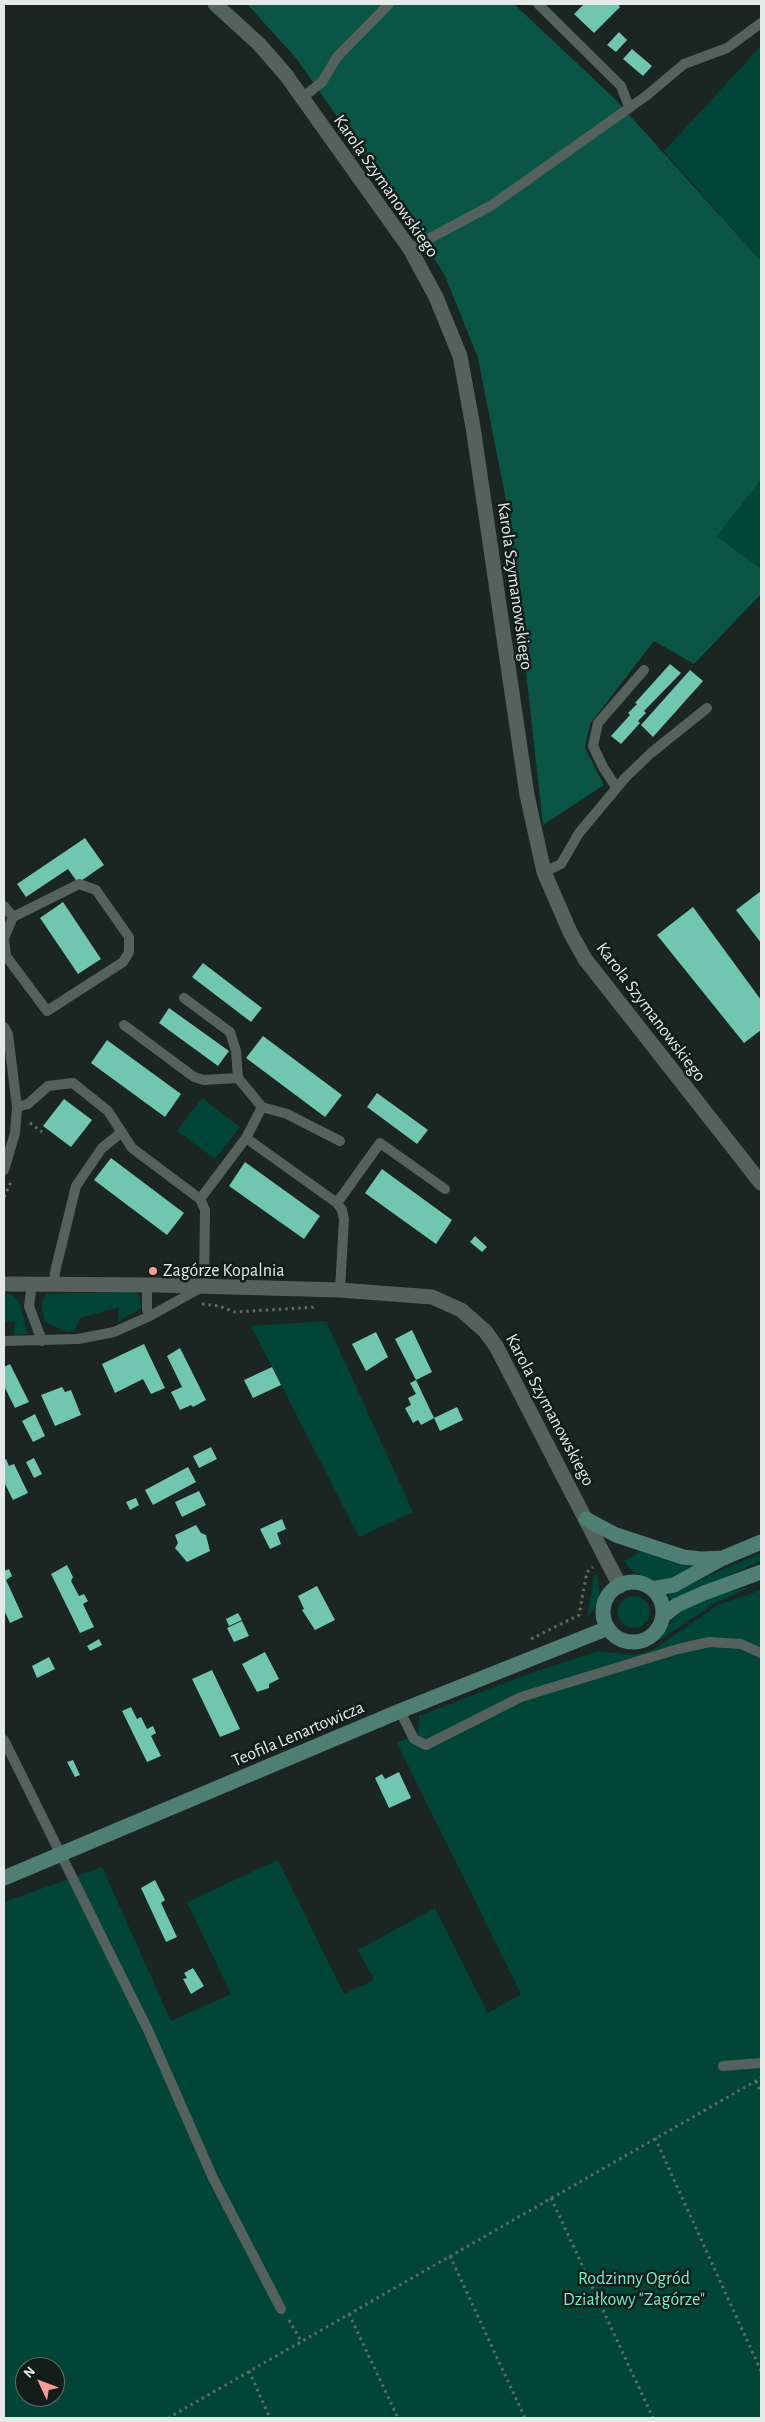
<!DOCTYPE html>
<meta charset="utf-8">
<style>
body{margin:0}
#map{position:relative;width:765px;height:2422px;overflow:hidden;background:#1b2522;font-family:"Alegreya Sans",sans-serif}
canvas{display:block}
.frame{position:absolute;inset:0;border:5px solid #e3eae7;pointer-events:none}
.north{position:absolute;left:15px;top:2357px;width:50px;height:50px;box-sizing:border-box;background:#121c19;border:1px solid #666e6b;border-radius:50%;rotate:313deg;font-size:14px;font-weight:700;line-height:20px;text-align:center;color:#e3eae7}
.north::after{content:'';display:block;margin:auto;width:18px;height:22px;background:#f59c95;clip-path:polygon(50% 0,100% 100%,50% 72%,0 100%)}
</style>
<div id="map">
<canvas width="765" height="2422"></canvas>
<div class="frame"></div>
<div class="north">N</div>
</div>
<script>
const ctx = document.querySelector('canvas').getContext('2d');
ctx.lineJoin = 'round';
function paint(path, color) {
  ctx.fillStyle = color;
  ctx.fill(path, 'evenodd');
}
function poly(rows) {
  const path = new Path2D();
  for (const r of rows) {
    if (r.length === 3) {
      path.moveTo(r[0] + r[2], r[1]);
      path.arc(r[0], r[1], r[2], 0, 2 * Math.PI);
      continue;
    }
    path.moveTo(r[0], r[1]);
    for (let i = 2; i < r.length; i += 2) path.lineTo(r[i], r[i + 1]);
  }
  return path;
}
function strokePath(path, color, width, dash) {
  ctx.strokeStyle = color;
  ctx.lineWidth = width;
  ctx.lineCap = dash ? 'butt' : 'round';
  ctx.setLineDash(dash || []);
  ctx.stroke(path);
}
function label(font, color, halo, rows, align = 'center') {
  ctx.font = font + ' "Alegreya Sans",sans-serif';
  ctx.lineWidth = 5;
  ctx.setLineDash([]);
  ctx.textBaseline = 'middle';
  ctx.strokeStyle = halo;
  ctx.fillStyle = color;
  for (const [text, x, y, turn = 0] of rows) {
    ctx.save();
    ctx.translate(x, y);
    ctx.rotate((+turn || 0) * Math.PI / 180);
    ctx.textAlign = isNaN(turn) ? turn : align;
    if (halo) ctx.strokeText(text, 0, 0);
    ctx.fillText(text, 0, 0);
    ctx.restore();
  }
}
paint(poly([
 [761,46,761,261,664,151],
 [761,480,761,569,717,536],
 [202,1098,240,1127,215,1159,177,1131],
 [134,1292,140,1296,141,1308,118,1322,119,1307,80,1318,75,1331,67,1332,45,1322,42,1312,42,1302,47,1294],
 [4,1293,14,1296,21,1305,27,1334,13,1335,16,1322,4,1321],
 [326,1321,413,1512,359,1537,251,1326],
 [642,1551,694,1568,672,1579,656,1581,635,1573,624,1561],
 [761,1553,761,1561,672,1600,668,1596,670,1593],
 [597,1573,600,1592,595,1608,587,1618,594,1577],
 [756,1585,717,1602,658,1641,674,1618,683,1609,718,1595],
 [761,1590,761,2418,4,2418,4,1902,102,1867,171,2021,231,1994,187,1902,278,1860,344,1994,374,1980,358,1950,435,1908,488,2013,521,1994,397,1743,418,1733,419,1716,536,1671,599,1651,633,1655,644,1653,656,1648,718,1605],
 [25,2367,55,2367,55,2397,25,2397],
 [634,1612,16]
]), '#004538');
paint(poly([
 [247,4,514,4,614,98,761,261,761,480,717,536,761,569,761,594,694,664,654,641,590,724,585,748,604,785,543,825,508,511,478,358,445,276,414,226,296,58]
]), '#0a5546');
paint(poly([
 [584,4,618,4,620,7,594,33,574,14],
 [619,32,627,40,616,52,607,45],
 [632,49,652,66,643,76,623,59],
 [670,664,681,673,644,711,646,713,638,721,640,723,621,744,611,736,630,715,628,713,637,704,635,703],
 [690,670,703,681,653,737,641,725],
 [85,838,104,865,78,883,68,869,26,897,17,884],
 [761,891,761,943,736,910],
 [63,902,101,959,78,974,40,918],
 [693,907,761,1000,761,1030,744,1043,657,935],
 [203,963,262,1008,251,1022,192,977],
 [169,1008,229,1051,218,1066,159,1023],
 [263,1036,342,1095,325,1117,246,1058],
 [107,1040,181,1094,165,1117,91,1063],
 [377,1093,428,1130,417,1144,367,1107],
 [64,1099,92,1120,71,1147,43,1126],
 [111,1158,184,1213,167,1235,94,1180],
 [245,1162,320,1216,304,1239,229,1186],
 [382,1169,452,1220,436,1244,365,1193],
 [475,1236,487,1247,482,1252,470,1242],
 [412,1330,432,1372,416,1380,395,1339],
 [376,1332,388,1357,366,1371,352,1344],
 [144,1344,165,1388,151,1394,143,1379,115,1393,102,1364],
 [180,1348,206,1400,193,1407,191,1405,180,1410,171,1392,182,1387,167,1356],
 [10,1364,29,1402,15,1408,4,1386,4,1367],
 [272,1367,281,1385,253,1398,244,1380],
 [416,1380,434,1418,421,1425,418,1420,413,1423,405,1408,411,1405,408,1398,416,1394,410,1383],
 [62,1387,65,1392,71,1390,81,1415,55,1426,41,1395],
 [457,1407,463,1420,440,1431,434,1418],
 [35,1414,45,1436,33,1442,22,1421],
 [211,1447,217,1459,199,1468,193,1456],
 [34,1458,42,1474,34,1478,26,1462],
 [6,1459,9,1466,14,1464,28,1493,13,1500,4,1482,4,1460],
 [188,1467,196,1482,153,1505,145,1490],
 [199,1491,206,1505,182,1517,175,1502],
 [136,1498,139,1505,130,1510,126,1502],
 [282,1519,286,1529,277,1533,281,1544,270,1549,260,1529],
 [196,1525,201,1533,206,1535,210,1551,187,1562,175,1548,178,1543,175,1535],
 [67,1565,73,1577,71,1581,79,1596,84,1594,88,1601,83,1604,94,1627,80,1633,51,1574],
 [9,1569,12,1576,6,1580,23,1617,10,1623,4,1610,4,1571],
 [317,1586,335,1620,315,1630,302,1610,304,1609,298,1596],
 [238,1613,242,1620,229,1626,226,1619],
 [242,1621,249,1636,234,1642,227,1628],
 [99,1639,102,1645,90,1651,87,1646],
 [265,1652,279,1679,269,1684,269,1688,257,1692,242,1664],
 [49,1657,55,1669,37,1678,32,1666],
 [212,1670,240,1729,220,1737,192,1679],
 [131,1707,137,1719,141,1717,147,1729,153,1726,156,1733,151,1736,161,1756,147,1762,122,1711],
 [73,1760,80,1775,75,1777,67,1762],
 [399,1772,411,1798,389,1808,375,1778,382,1774,385,1779],
 [155,1880,165,1900,161,1903,177,1937,166,1942,141,1888],
 [193,1968,204,1986,191,1994,183,1979,187,1978,184,1973]
]), '#70c6af');
strokePath(poly([
 [30,1123,42,1132],
 [4,1197,11,1182],
 [202,1304,219,1306,235,1312,317,1307],
 [531,1639,579,1615,587,1572,593,1567],
 [756,2081,761,2093],
 [655,2138,761,2371],
 [551,2198,653,2418],
 [450,2256,525,2418],
 [349,2314,398,2418],
 [289,2320,301,2341],
 [249,2371,270,2418],
 [168,2418,761,2078]
]), '#616a67', 3, [2.5, 4]);
strokePath(poly([
 [538,4,621,86,629,107],
 [302,98,322,82,337,57,389,4],
 [410,249,492,205,646,96,684,64,727,48,761,23],
 [616,787,603,767,593,746,598,723,644,670],
 [544,872,561,864,579,833,625,778,651,753,707,708],
 [4,906,13,917],
 [4,938,13,917,79,884,96,890,129,937,129,952,123,962,47,1011,6,956,4,939],
 [184,998,230,1032,236,1051,238,1078],
 [4,1027,8,1034,17,1107,15,1133,4,1170],
 [17,1107,28,1104,48,1086,73,1083,108,1111,132,1148,200,1199],
 [262,1107,287,1114,340,1141],
 [246,1138,337,1203,380,1143,445,1189],
 [337,1203,342,1210,344,1219,340,1290],
 [32,1284,29,1306,42,1341],
 [54,1284,55,1272,76,1186,102,1148,122,1132],
 [147,1285,147,1309,150,1316],
 [4,1341,78,1339,114,1332,150,1316,204,1286,205,1210,200,1199,246,1138,262,1107,238,1078,204,1080,194,1077,124,1025],
 [400,1711,414,1739,426,1745,521,1697,678,1649,709,1642,741,1644,761,1653],
 [4,1740,148,2030,213,2178,281,2309],
 [723,2066,761,2063]
]), '#55615d', 10);
strokePath(poly([
 [215,4,259,44,286,75,410,249,436,297,460,356,473,427,527,795,544,872,570,932,585,959,761,1183],
 [4,1284,158,1285,340,1290,432,1297,461,1310,485,1331,496,1346,620,1586]
]), '#55615d', 15);
strokePath(poly([
 [586,1519,616,1535,683,1557,701,1559,724,1558],
 [633,1612,30],
 [652,1589,674,1585,723,1558,761,1542],
 [663,1616,677,1605,704,1593,761,1572],
 [4,1878,400,1711,608,1628]
]), '#4f7e72', 15);
for (const [x, y, r, color] of [
 [153,1271,5,"#f59c95"]
]) {
  const dot = new Path2D();
  dot.arc(x, y, r, 0, 2 * Math.PI);
  ctx.fillStyle = color;
  ctx.fill(dot);
  strokePath(dot, '#121c19', 2);
}
label('18px', '#e3eae7', '#121c19', [
 ["Karola Szymanowskiego",386,186,55],
 ["Karola Szymanowskiego",515,586,82],
 ["Karola Szymanowskiego",651,1012,53],
 ["Karola Szymanowskiego",550,1410,62],
 ["Teofila Lenartowicza",298,1734,-23]
]);
label('18px', '#e3eae7', '#121c19', [
 ["Zagórze Kopalnia",163,1271]
], 'left');
label('18px', '#73efd0', '#121c19', [
 ["Rodzinny Ogród",634,2279],
 ["Działkowy \"Zagórze\"",634,2300]
]);
</script>
